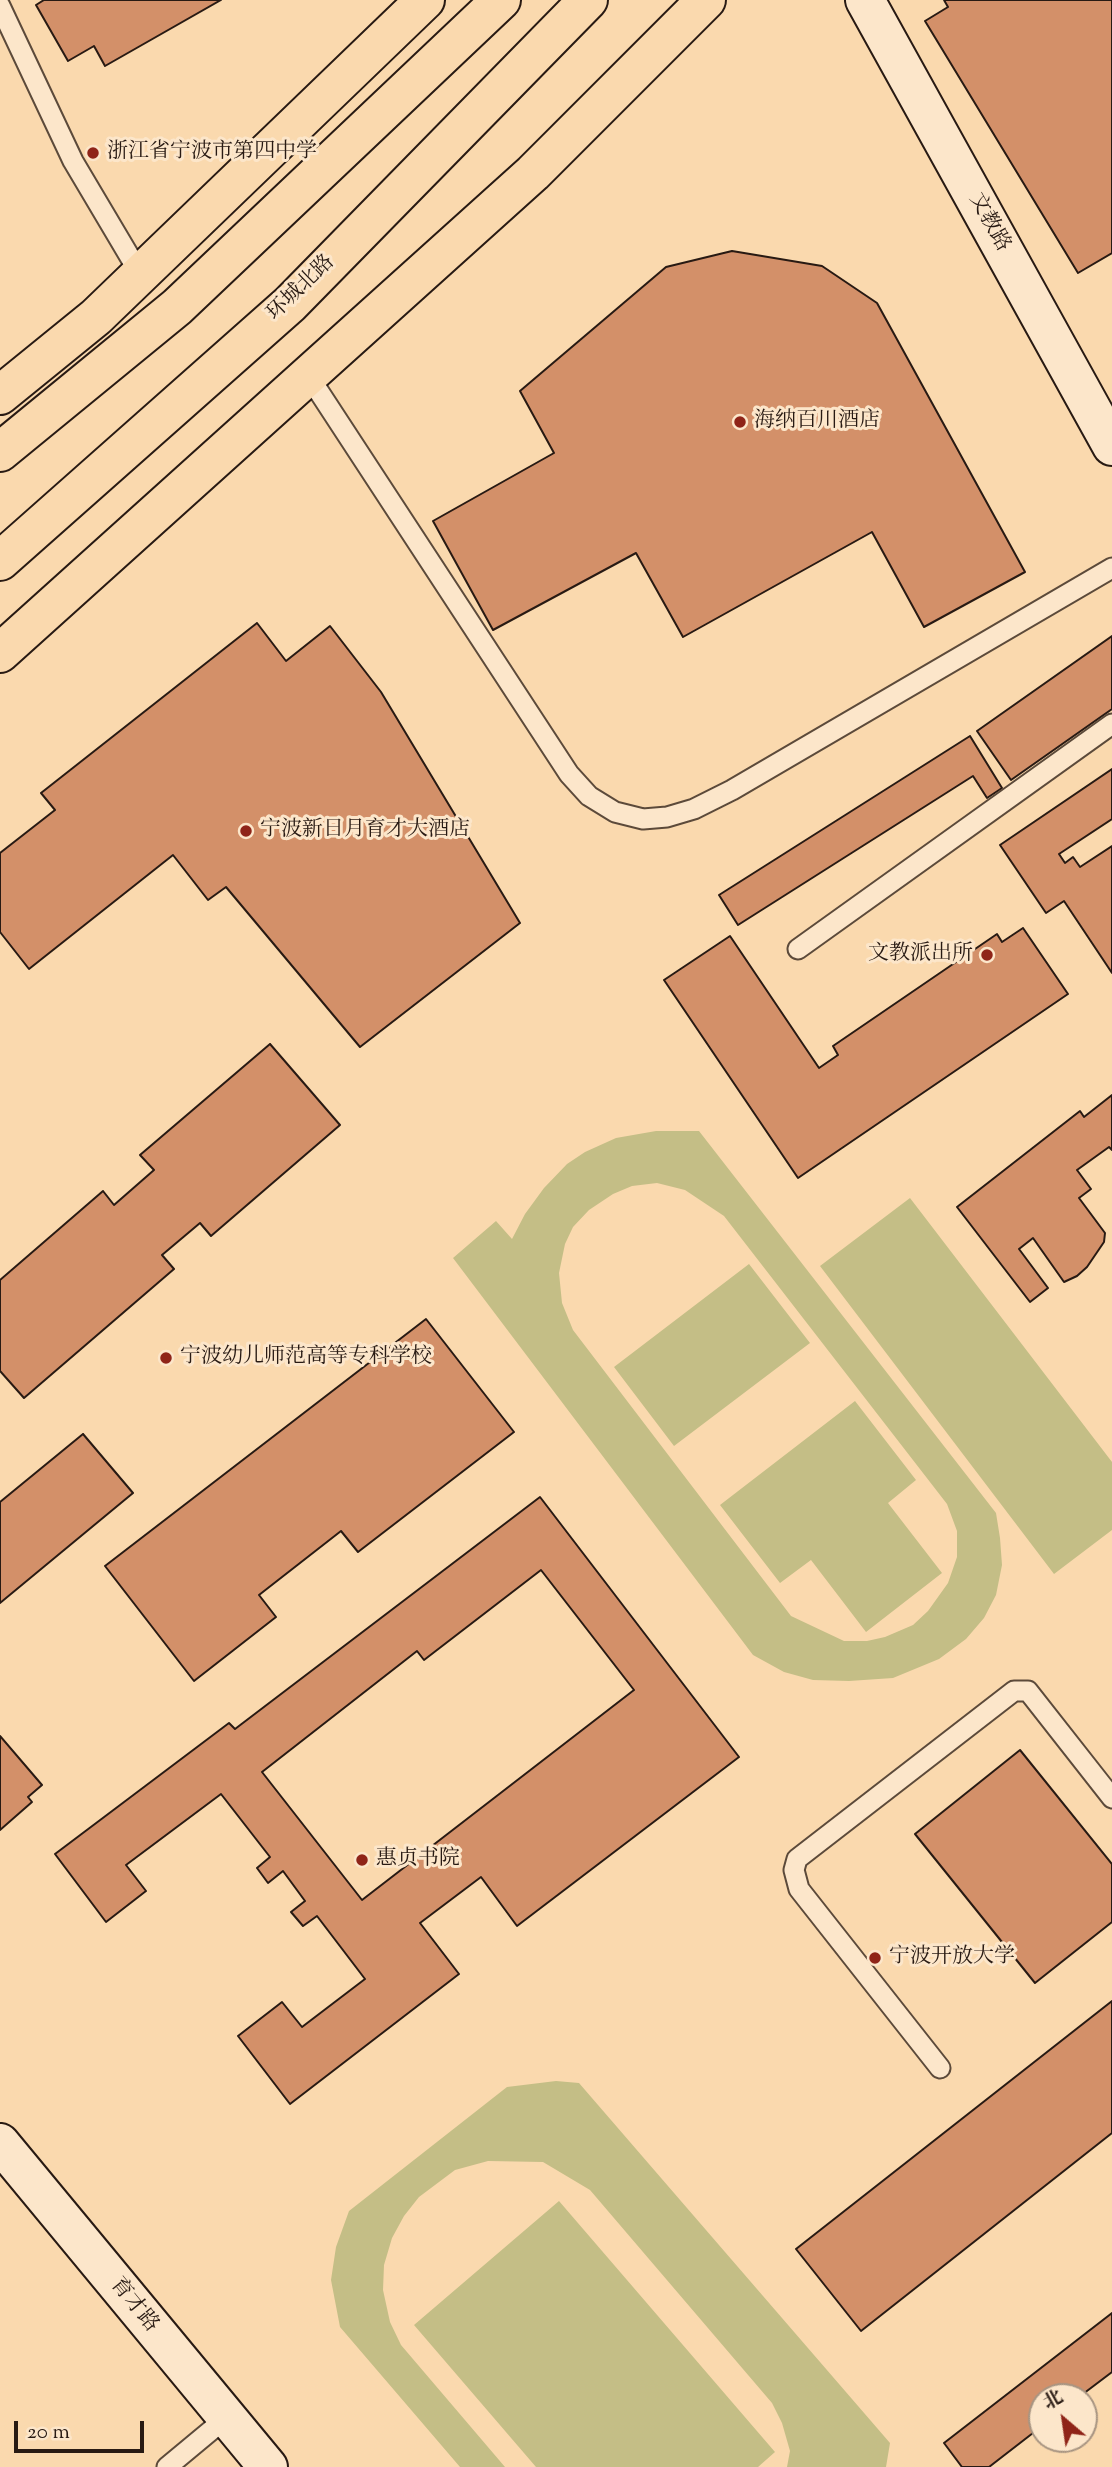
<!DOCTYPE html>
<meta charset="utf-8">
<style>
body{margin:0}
#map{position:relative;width:1112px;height:2467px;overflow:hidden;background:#fad9ae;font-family:"Sorts Mill Goudy","Noto Serif SC",serif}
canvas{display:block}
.north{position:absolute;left:1028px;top:2383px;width:70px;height:70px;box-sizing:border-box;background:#fce6ca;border:2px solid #a79481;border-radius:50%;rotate:331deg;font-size:19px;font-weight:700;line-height:28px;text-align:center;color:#281a13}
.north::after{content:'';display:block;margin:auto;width:24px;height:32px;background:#8f2418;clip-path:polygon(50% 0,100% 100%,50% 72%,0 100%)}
.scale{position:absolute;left:14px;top:2421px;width:130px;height:32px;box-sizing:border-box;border:4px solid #281a13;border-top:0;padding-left:9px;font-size:21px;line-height:24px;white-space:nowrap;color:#281a13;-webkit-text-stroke:5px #fce6ca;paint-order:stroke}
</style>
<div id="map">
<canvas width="1112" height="2467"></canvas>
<div class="north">北</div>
<div class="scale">20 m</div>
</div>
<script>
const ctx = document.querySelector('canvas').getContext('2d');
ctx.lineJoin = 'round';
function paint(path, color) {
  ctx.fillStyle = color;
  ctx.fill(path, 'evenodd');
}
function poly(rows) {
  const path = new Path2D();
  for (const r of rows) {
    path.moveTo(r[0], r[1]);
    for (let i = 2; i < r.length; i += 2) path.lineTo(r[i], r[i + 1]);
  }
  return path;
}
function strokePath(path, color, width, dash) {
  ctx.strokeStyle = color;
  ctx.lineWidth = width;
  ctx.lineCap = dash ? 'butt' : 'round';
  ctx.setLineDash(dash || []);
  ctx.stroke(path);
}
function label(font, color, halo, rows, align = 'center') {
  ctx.font = font + ' "Sorts Mill Goudy","Noto Serif SC",serif';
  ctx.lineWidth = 6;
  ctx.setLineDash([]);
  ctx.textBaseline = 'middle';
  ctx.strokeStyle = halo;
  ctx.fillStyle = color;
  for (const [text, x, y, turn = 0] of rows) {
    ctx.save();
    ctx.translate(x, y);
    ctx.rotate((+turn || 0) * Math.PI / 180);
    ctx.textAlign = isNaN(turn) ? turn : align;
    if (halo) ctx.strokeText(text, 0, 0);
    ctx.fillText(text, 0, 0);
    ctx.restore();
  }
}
paint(poly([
 [656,1131,699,1131,996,1513,1000,1538,1002,1565,996,1595,984,1618,966,1639,939,1659,893,1678,849,1681,813,1680,784,1672,753,1655,453,1258,496,1221,512,1239,525,1214,544,1188,567,1164,585,1152,616,1138],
 [657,1183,685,1190,724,1216,947,1504,957,1531,957,1557,948,1583,928,1611,913,1625,885,1637,867,1641,844,1641,791,1616,573,1330,562,1303,559,1273,565,1244,573,1227,589,1210,613,1194,632,1186],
 [910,1198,1112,1462,1112,1530,1054,1574,820,1266],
 [749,1264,810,1343,674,1446,614,1367],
 [855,1401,916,1480,888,1503,942,1573,866,1632,811,1560,780,1583,720,1505],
 [556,2081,579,2083,890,2443,886,2467,787,2467,790,2451,782,2423,772,2403,590,2190,543,2162,488,2161,455,2170,419,2197,404,2216,392,2238,384,2265,383,2290,390,2322,401,2345,505,2467,460,2467,340,2327,331,2280,336,2247,349,2211,507,2087],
 [559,2201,775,2452,758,2467,536,2467,414,2325]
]), '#c4be86');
const building = poly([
 [44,0,221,0,105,66,94,46,68,61,36,5,44,0],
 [944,0,1112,0,1112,253,1078,273,925,21,948,7,944,0],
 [732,251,822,266,877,303,1025,572,924,627,872,532,683,637,636,553,493,630,433,521,554,453,520,391,666,267,732,251],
 [257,623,286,661,330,626,381,692,520,923,360,1047,226,887,208,900,173,855,29,969,0,932,0,853,55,810,41,793,257,623],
 [1112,636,1112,709,1011,780,977,731,1112,636],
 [970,736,1002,788,987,798,973,776,738,925,719,895,970,736],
 [1112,769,1112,819,1059,854,1065,863,1073,857,1080,867,1112,846,1112,973,1064,901,1046,913,1000,845,1112,769],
 [1023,928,1068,994,798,1178,664,980,730,936,819,1068,838,1055,833,1046,997,934,1002,942,1023,928],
 [270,1044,340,1125,211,1236,200,1223,162,1255,174,1269,24,1398,0,1371,0,1280,103,1191,114,1205,154,1170,140,1155,270,1044],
 [1112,1095,1112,1150,1109,1147,1077,1170,1091,1189,1079,1198,1105,1233,1104,1242,1087,1267,1077,1276,1064,1282,1033,1238,1019,1249,1048,1288,1030,1302,957,1207,1080,1111,1084,1117,1112,1095],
 [426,1319,514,1432,358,1552,341,1531,259,1595,276,1617,194,1681,105,1566,426,1319],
 [83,1434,133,1493,0,1603,0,1502,83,1434],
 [540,1497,739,1757,517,1926,481,1877,420,1923,459,1974,290,2104,238,2036,282,2002,302,2027,365,1979,317,1916,303,1926,291,1912,305,1901,283,1871,268,1883,257,1868,270,1857,221,1794,126,1865,146,1891,106,1922,55,1854,229,1723,235,1729,540,1497],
 [541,1570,634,1690,362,1900,262,1772,417,1651,424,1660,541,1570],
 [0,1736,42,1785,28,1797,32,1802,0,1830,0,1736],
 [1020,1750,1112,1864,1112,1922,1035,1983,915,1834,1020,1750],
 [1112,2001,1112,2133,861,2331,796,2249,1112,2001],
 [1112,2313,1112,2372,1079,2397,1042,2397,1042,2426,989,2467,962,2467,944,2443,1112,2313]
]);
paint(building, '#d39069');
strokePath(building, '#281a13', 2);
const lane = poly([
 [0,6,73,161,140,274],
 [308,375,569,774,589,796,615,812,643,819,667,817,694,809,732,790,1112,568],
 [798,949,1112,724],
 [940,2068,799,1889,794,1870,797,1859,1014,1691,1028,1691,1112,1798],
 [167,2467,226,2418]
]);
const secondary = poly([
 [865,0,1112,446],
 [0,2143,268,2467]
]);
const primary = poly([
 [0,395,96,317,425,0],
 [0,452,177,307,501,0],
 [0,561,290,304,588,0],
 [0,653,533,173,706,0]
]);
strokePath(lane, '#5c4a3a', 23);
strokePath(secondary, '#281a13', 42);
strokePath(primary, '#281a13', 42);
strokePath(lane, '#fce6ca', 19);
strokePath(secondary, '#fce6ca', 38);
strokePath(primary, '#fad9ae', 38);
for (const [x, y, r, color] of [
 [93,153,7,"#8f2418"],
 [740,422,7,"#8f2418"],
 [246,831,7,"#8f2418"],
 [987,955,7,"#8f2418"],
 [166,1358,7,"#8f2418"],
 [362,1860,7,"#8f2418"],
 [875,1958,7,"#8f2418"]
]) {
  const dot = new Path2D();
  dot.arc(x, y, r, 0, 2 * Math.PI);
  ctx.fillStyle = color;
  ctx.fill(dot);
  strokePath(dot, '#fce6ca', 2.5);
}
label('21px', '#281a13', '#fce6ca', [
 ["浙江省宁波市第四中学",107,153],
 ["海纳百川酒店",754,422],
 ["宁波新日月育才大酒店",260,831],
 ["文教派出所",973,955,"right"],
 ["宁波幼儿师范高等专科学校",180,1358],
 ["惠贞书院",376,1860],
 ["宁波开放大学",889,1958]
], 'left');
label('21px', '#281a13', '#fce6ca', [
 ["文教路",988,223,61],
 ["环城北路",302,289,-44],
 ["育才路",133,2306,51]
]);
</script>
